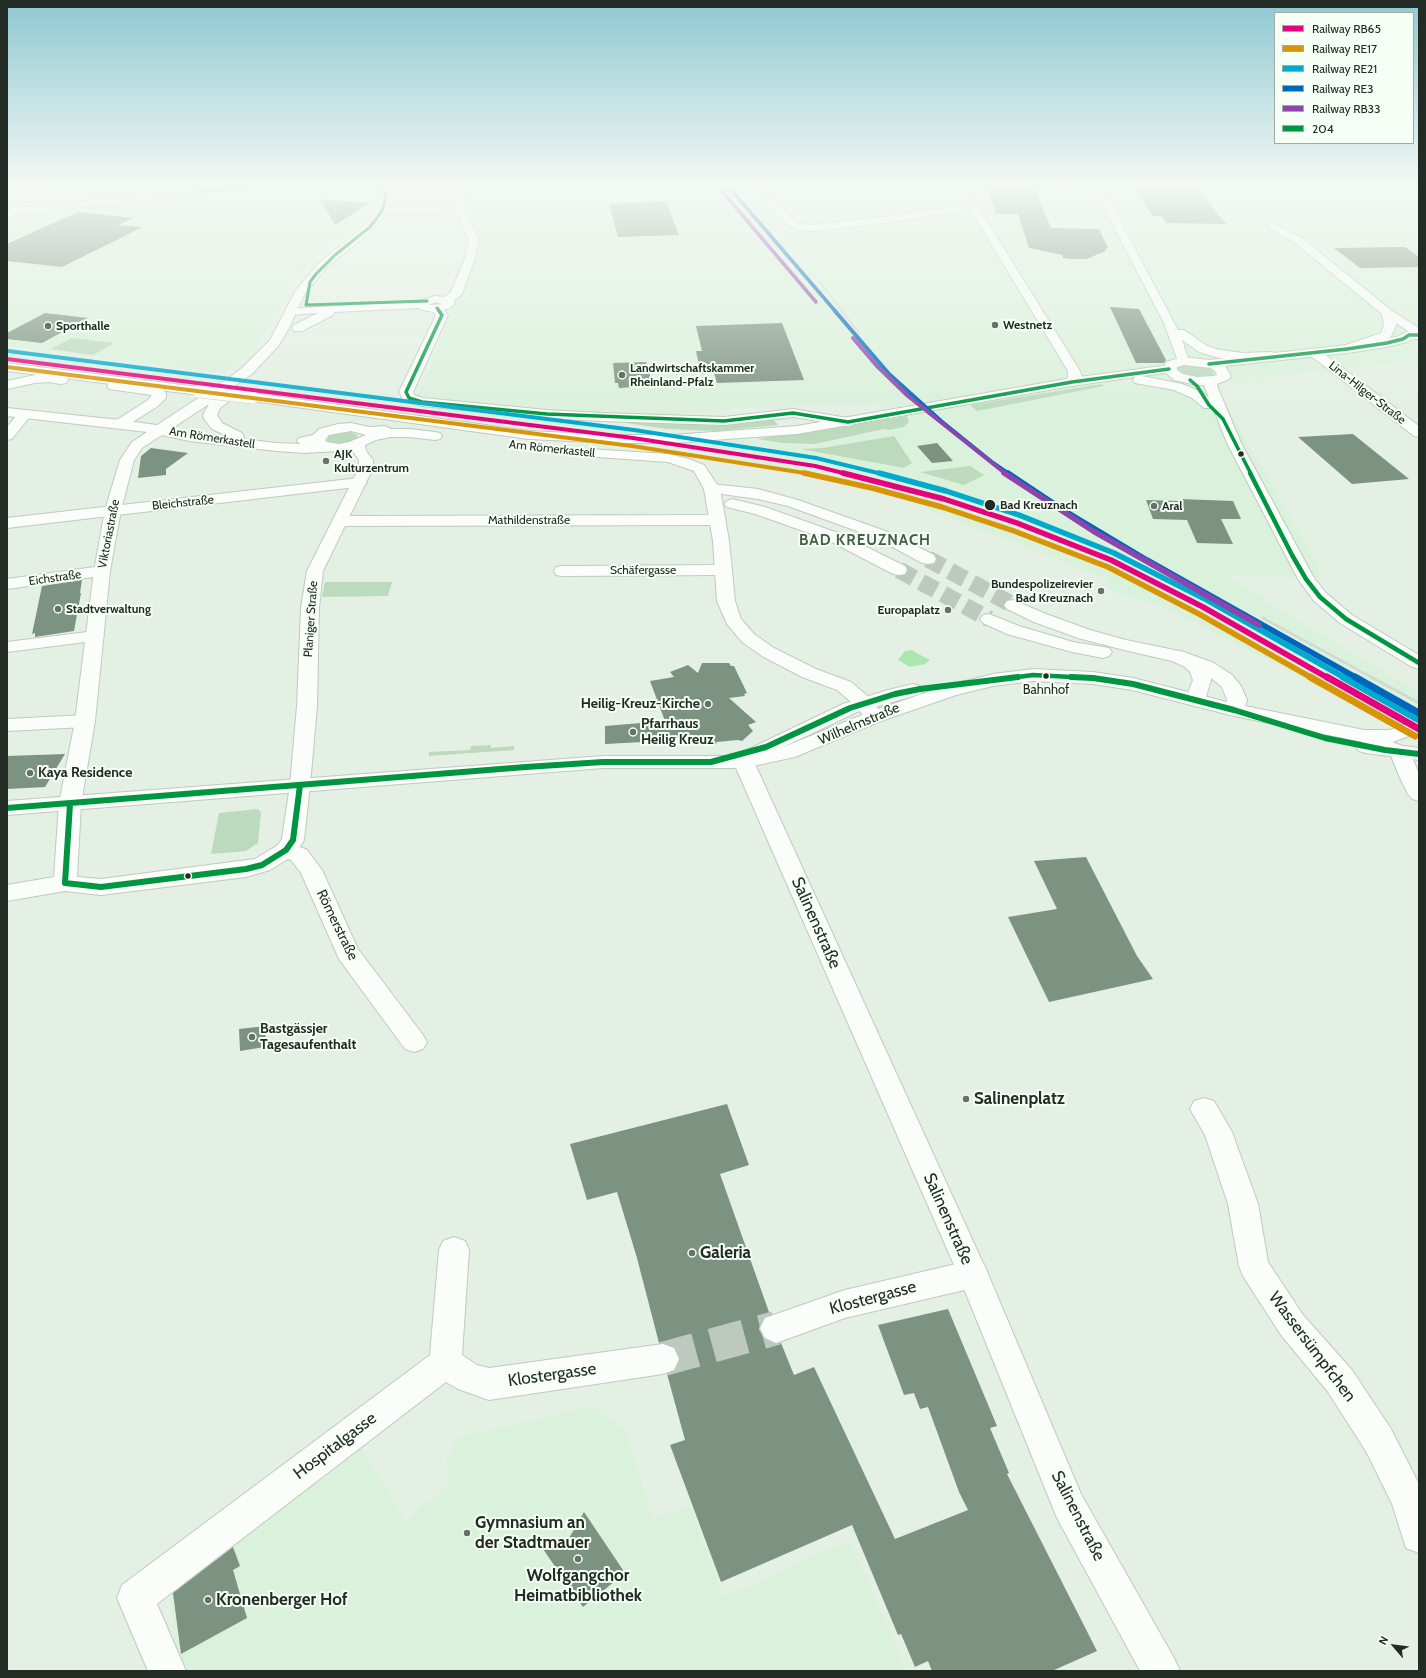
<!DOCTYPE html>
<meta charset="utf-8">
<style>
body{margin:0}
#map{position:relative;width:1426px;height:1678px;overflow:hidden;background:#e4f0e4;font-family:Cabin,sans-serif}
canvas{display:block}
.frame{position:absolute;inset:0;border:8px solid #232c24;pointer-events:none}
.legend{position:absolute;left:1274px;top:12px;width:140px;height:132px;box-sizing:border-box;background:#f5fff5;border:1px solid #a1aba1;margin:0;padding:5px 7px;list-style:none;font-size:12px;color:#232c24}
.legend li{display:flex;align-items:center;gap:8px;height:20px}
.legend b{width:20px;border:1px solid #a1aba1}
.north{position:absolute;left:1374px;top:1626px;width:40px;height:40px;-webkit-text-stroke:3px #f5fff5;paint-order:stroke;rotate:298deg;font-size:11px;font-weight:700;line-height:16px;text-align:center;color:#232c24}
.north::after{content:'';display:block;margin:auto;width:14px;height:18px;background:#232c24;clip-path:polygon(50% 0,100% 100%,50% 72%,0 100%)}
</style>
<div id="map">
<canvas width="1426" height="1678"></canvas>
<div class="frame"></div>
<ul class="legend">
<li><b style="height:5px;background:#e5007d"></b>Railway RB65</li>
<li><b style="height:5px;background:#d79405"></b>Railway RE17</li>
<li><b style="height:5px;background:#00a9ce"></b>Railway RE21</li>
<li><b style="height:5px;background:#0065bd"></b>Railway RE3</li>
<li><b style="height:5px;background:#8e44ad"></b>Railway RB33</li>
<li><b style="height:5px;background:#009641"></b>204</li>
</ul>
<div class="north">N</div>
</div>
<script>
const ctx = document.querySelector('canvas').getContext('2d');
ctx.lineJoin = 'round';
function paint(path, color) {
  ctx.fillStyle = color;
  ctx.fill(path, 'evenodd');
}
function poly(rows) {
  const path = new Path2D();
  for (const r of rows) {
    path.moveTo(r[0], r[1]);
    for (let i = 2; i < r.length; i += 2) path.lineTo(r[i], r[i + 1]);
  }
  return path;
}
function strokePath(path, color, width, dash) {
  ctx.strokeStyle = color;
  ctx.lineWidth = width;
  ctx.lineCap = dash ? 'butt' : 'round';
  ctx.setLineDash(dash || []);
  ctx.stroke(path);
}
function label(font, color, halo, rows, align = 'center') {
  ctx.font = font + ' Cabin,sans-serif';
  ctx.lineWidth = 4;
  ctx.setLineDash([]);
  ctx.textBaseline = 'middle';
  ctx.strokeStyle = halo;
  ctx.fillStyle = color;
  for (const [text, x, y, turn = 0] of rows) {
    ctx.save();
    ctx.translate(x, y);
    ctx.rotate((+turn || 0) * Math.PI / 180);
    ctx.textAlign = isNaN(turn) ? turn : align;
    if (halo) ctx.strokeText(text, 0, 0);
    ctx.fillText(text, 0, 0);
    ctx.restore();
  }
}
paint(poly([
 [50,185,240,185,35,206,20,202],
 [285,185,368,185,372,188,375,201,366,217,351,233,322,252,305,267,290,285,270,326,245,359,223,373,7,346,7,221,17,216,39,212],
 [471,185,1047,185,1049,191,1086,192,1083,185,1419,185,1419,360,1222,383,1219,389,1223,399,1325,578,1224,574,1298,621,1419,692,1419,738,1395,724,1187,619,1188,618,1147,601,1144,603,1104,586,1110,581,999,536,998,537,920,506,927,499,822,474,815,475,728,457,606,437,264,395,276,386,663,434,685,433,781,444,815,445,884,430,890,431,906,428,911,422,903,407,865,404,758,406,665,415,551,413,418,396,480,242,465,206],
 [7,355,214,381,206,386,7,361],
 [594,1406,626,1433,653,1519,689,1506,724,1597,850,1540,906,1671,184,1671,176,1653,169,1581,356,1439,406,1522,450,1482,446,1456,454,1453,453,1439]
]), '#daf1db');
paint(poly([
 [72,338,114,343,93,355,51,349],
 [1186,364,1209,367,1214,372,1214,374,1208,377,1191,377,1178,371,1178,367],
 [1102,384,1104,386,977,411,970,405],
 [907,416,909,422,904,427,890,430,884,429,815,444,781,443,757,439],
 [773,419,778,425,716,431,667,429,626,423,740,422],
 [349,431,358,435,356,439,343,444,333,444,327,441,328,436,331,434],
 [894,436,912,463,904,468,801,449,823,448],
 [970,466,984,475,964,485,920,472],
 [325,582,392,582,388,596,322,597],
 [491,745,491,748,514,746,514,750,429,756,429,752,470,750,471,746],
 [258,809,261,812,258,843,246,851,211,854,219,813]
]), '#bbdbbc');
paint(poly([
 [911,650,930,660,925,664,910,667,898,660,905,651]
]), '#abe6b0');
paint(poly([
 [987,185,1033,185,1051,228,1099,229,1108,248,1105,249,1106,251,1086,259,1073,259,1063,258,1062,255,1029,248,1018,214,996,214],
 [1132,185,1194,185,1226,224,1166,223,1162,216,1152,216],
 [320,199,370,203,335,225],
 [666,201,679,235,618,237,609,204],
 [78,212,133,218,118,225,143,227,62,267,7,261,7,244],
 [1405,247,1419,257,1419,267,1360,268,1334,248],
 [1110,307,1139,309,1166,360,1164,363,1136,363],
 [45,313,88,318,42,343,7,339,7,333],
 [782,323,804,380,717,383,714,373,701,374,696,351,702,351,696,326],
 [646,362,647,365,648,365,652,386,619,388,618,383,615,383,613,363],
 [1353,434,1409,479,1352,484,1298,437],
 [937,443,953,461,932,463,917,446],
 [151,448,188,453,166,469,166,475,138,478,141,456],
 [1179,499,1233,501,1241,519,1221,519,1233,544,1197,543,1187,520,1153,519,1146,500,1179,501],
 [82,580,80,593,81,593,74,631,35,637,35,633,32,634,42,586],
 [702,663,729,663,731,666,734,666,747,693,744,694,745,696,729,698,756,722,748,725,753,731,742,741,738,740,717,742,715,745,699,740,661,736,662,741,605,744,605,726,665,721,650,681,674,677,670,672,688,665,698,673],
 [65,754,45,787,7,789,7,756],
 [1086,857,1137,956,1153,979,1049,1002,1008,917,1057,909,1034,861],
 [266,1026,265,1047,240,1051,239,1029],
 [727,1104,749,1165,720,1174,770,1315,764,1317,759,1329,764,1339,775,1344,781,1343,794,1375,814,1367,895,1539,968,1510,959,1492,928,1407,920,1409,914,1393,904,1395,878,1325,948,1309,997,1426,990,1428,1009,1473,1007,1474,1097,1651,1052,1671,932,1671,928,1661,915,1667,901,1634,898,1635,852,1525,721,1582,670,1445,685,1440,667,1374,675,1371,680,1358,675,1347,664,1343,659,1343,637,1258,617,1192,587,1200,570,1144],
 [584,1512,625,1573,583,1607,543,1549,568,1540],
 [233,1547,240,1566,233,1570,247,1618,181,1654,173,1593]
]), '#7d9381');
strokePath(poly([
 [928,559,1013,605],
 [899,570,989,619]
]), '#bdc9be', 17, [17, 8]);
strokePath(poly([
 [663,1359,776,1328]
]), '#bdc9be', 34, [34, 17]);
const minor = poly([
 [40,185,51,185,19,206,23,207,243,185,271,185,266,188,24,213,7,218,7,212,13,210,8,207,12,201,40,185],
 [462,185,471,185,463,207,479,240,475,258,462,294,453,301,455,303,450,308,444,310,448,315,413,392,414,395,423,398,547,410,601,413,724,417,793,409,848,418,853,419,855,422,853,425,848,426,793,417,724,425,601,421,547,418,422,406,404,401,399,392,436,315,434,312,422,310,419,308,334,312,333,315,302,331,294,331,292,328,294,325,318,313,291,315,287,313,285,311,287,309,419,301,435,296,444,297,451,292,465,258,469,240,455,210,382,214,377,211,382,208,454,204,462,185],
 [435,302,441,304,433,305,429,305,435,302],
 [753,185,762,185,795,221,801,224,813,225,899,215,970,204,975,200,965,185,974,185,985,201,978,207,1080,371,1082,377,1079,382,1077,385,1072,386,1067,385,1065,382,1068,377,1068,371,970,209,899,221,813,231,799,230,787,225,753,185],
 [1273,223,1302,238,1392,311,1419,328,1419,337,1415,336,1396,323,1396,326,1390,338,1351,352,1343,352,1341,349,1343,346,1381,333,1384,326,1382,314,1294,242,1269,228,1268,226,1269,224,1273,223],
 [1315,349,1319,350,1419,426,1419,437,1414,436,1311,356,1309,353,1311,350,1315,349],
 [49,374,66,377,68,380,66,383,61,384,49,382,35,383,7,389,7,381,35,375,49,374],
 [114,382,160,388,166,393,166,398,158,406,125,427,120,428,115,427,113,424,115,421,148,400,152,395,109,389,107,386,109,383,114,382],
 [25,410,30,411,32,414,12,439,7,440,7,427,20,411,25,410],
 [359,478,364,480,367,483,364,486,7,528,7,518,359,478],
 [712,484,758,489,798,500,888,532,934,555,936,559,934,563,928,564,922,563,876,538,788,506,758,499,707,492,704,489,707,486,712,484],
 [732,499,765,507,838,533,905,566,907,570,905,574,899,575,893,574,826,539,755,514,727,507,724,504,727,501,732,499],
 [718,515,724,517,726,520,724,523,718,525,340,526,334,524,332,521,334,518,340,516,718,515],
 [723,565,729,566,731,570,729,574,723,575,562,576,556,575,554,571,556,567,562,566,723,565],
 [102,566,108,567,110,571,108,575,7,589,7,579,102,566],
 [1013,600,1046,614,1090,630,1126,640,1184,652,1214,663,1232,675,1241,686,1247,700,1244,710,1241,714,1234,716,1227,714,1224,710,1227,700,1222,687,1211,678,1211,680,1205,700,1202,704,1195,706,1188,704,1185,700,1193,680,1190,672,1185,667,1172,661,1124,650,1078,638,1034,622,1007,609,1004,605,1007,601,1013,600],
 [989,614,1019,626,1073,642,1109,648,1112,652,1109,656,1103,658,1072,652,1007,634,983,623,980,619,983,615,989,614],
 [95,631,101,632,104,636,101,640,7,652,7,642,95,631],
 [85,715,92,717,95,721,92,725,85,727,7,731,7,719,85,715],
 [1378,736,1407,748,1410,752,1419,774,1419,801,1412,799,1408,794,1400,778,1391,756,1371,746,1368,742,1371,738,1378,736],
 [300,778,307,780,310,785,304,840,300,847,307,850,322,870,358,949,423,1035,427,1042,423,1049,414,1052,405,1049,339,959,301,873,291,860,288,859,270,870,246,877,101,895,65,891,7,901,7,885,54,877,59,804,62,799,70,797,78,799,81,804,77,877,101,879,255,859,278,845,282,839,290,785,293,780,300,778],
 [1204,1098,1214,1101,1232,1132,1258,1204,1268,1262,1303,1315,1352,1370,1391,1429,1419,1484,1419,1553,1406,1548,1392,1504,1367,1453,1328,1392,1281,1335,1243,1276,1239,1266,1228,1204,1205,1135,1190,1109,1194,1101,1204,1098],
 [454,1237,465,1241,469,1250,462,1355,477,1365,489,1368,663,1344,674,1348,679,1359,674,1370,663,1374,489,1400,458,1389,446,1382,157,1604,186,1671,148,1671,117,1598,122,1585,430,1355,439,1250,443,1241,454,1237],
 [973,1260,984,1264,988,1274,984,1284,973,1288,845,1318,776,1343,765,1338,760,1328,765,1318,845,1290,973,1260]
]);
const tertiary = poly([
 [373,185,383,185,391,195,391,199,384,216,367,235,328,266,305,293,289,328,279,345,253,373,226,392,235,392,237,395,220,408,217,415,222,423,242,433,244,436,242,439,276,443,300,444,297,441,299,438,313,435,319,429,338,424,351,423,369,427,385,426,391,429,409,429,435,432,440,433,442,436,440,439,435,440,409,437,391,437,376,440,365,445,366,451,373,460,373,468,323,571,319,608,317,706,310,785,307,790,300,792,293,790,290,785,297,706,301,608,307,571,359,468,359,460,352,450,305,453,276,451,189,441,162,435,142,448,134,460,121,510,110,571,95,721,81,804,78,809,70,811,62,809,59,804,75,721,94,571,105,510,120,460,132,442,147,432,7,416,7,408,120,420,157,425,229,378,243,367,270,340,296,290,320,262,359,231,374,215,381,195,373,185],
 [209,404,203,415,204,419,212,429,229,437,189,433,171,429,209,404],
 [351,431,366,435,349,442,339,444,327,442,325,440,329,435,351,431],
 [1092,185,1101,185,1178,330,1184,330,1207,346,1220,350,1243,353,1271,352,1275,353,1277,356,1275,359,1243,361,1219,358,1199,352,1182,340,1189,361,1187,364,1179,364,1164,323,1092,185],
 [7,363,199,387,204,388,206,391,204,394,199,395,7,371,7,363],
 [1169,365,1174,366,1175,369,1174,372,1142,376,1182,384,1202,392,1214,402,1216,405,1214,408,1204,408,1192,398,1174,390,1135,383,1133,380,1135,377,1072,386,797,434,672,443,614,443,529,439,252,401,247,400,245,397,247,394,252,393,529,431,614,435,672,435,797,426,1072,378,1169,365],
 [588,449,668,454,689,459,704,465,720,489,729,541,735,601,741,619,754,634,774,648,816,669,851,682,871,699,884,717,881,721,874,723,867,721,857,707,837,690,802,677,762,656,742,642,727,624,717,601,713,541,704,489,694,471,668,462,583,456,581,453,583,450,588,449]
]);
const secondary = poly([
 [1409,331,1419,331,1419,339,1412,339,1407,342,1387,347,1347,353,1225,366,1231,376,1229,379,1217,384,1217,386,1241,443,1314,578,1326,593,1352,615,1419,655,1419,669,1412,667,1340,623,1314,601,1298,579,1227,443,1204,385,1197,385,1174,380,1164,371,1166,362,1183,357,1210,360,1347,345,1387,339,1399,336,1409,331],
 [1184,365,1211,368,1216,372,1217,375,1214,376,1197,377,1183,374,1177,370,1177,367,1184,365],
 [1033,669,1093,672,1133,678,1235,704,1364,730,1390,730,1419,719,1419,732,1393,742,1374,742,1419,748,1419,760,1366,753,1359,751,1356,747,1359,743,1363,742,1234,716,1132,690,1093,684,1033,681,993,686,956,695,881,721,795,757,744,768,737,766,734,762,737,758,747,755,746,753,749,749,843,704,888,690,913,684,920,686,923,690,920,694,857,712,781,748,867,713,942,687,993,674,1033,669]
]);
const primary = poly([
 [603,756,744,756,751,758,754,762,988,1274,1081,1494,1174,1658,1180,1671,1140,1671,1057,1518,958,1274,736,768,603,768,7,815,7,801,603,756]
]);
strokePath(minor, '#bfcac0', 2);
strokePath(tertiary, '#bfcac0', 2);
strokePath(secondary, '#bfcac0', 2);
strokePath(primary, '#bfcac0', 2);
paint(minor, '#fbfdfb');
paint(tertiary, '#fbfdfb');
paint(secondary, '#fbfdfb');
paint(primary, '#fbfdfb');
strokePath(poly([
 [819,281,843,312]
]), '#d3d7d3', 1.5);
strokePath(poly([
 [842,311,859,333]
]), '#d3d7d3', 2);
strokePath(poly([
 [1263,618,1373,678]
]), '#d3d7d3', 2.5);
strokePath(poly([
 [1371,677,1419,703]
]), '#d3d7d3', 3);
const tertiaryBridge = poly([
 [199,391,252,397]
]);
strokePath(tertiaryBridge, '#bfcac0', 14, []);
strokePath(tertiaryBridge, '#fbfdfb', 13);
strokePath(poly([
 [378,185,386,195,382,211,370,227,335,255,316,274,310,282,306,305,427,301],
 [197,192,266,185],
 [437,308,440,312]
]), '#009641', 3);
strokePath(poly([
 [439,311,442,315,406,392,409,398,422,402,547,414,724,421,793,413,848,422,1072,382,1169,369],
 [1209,364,1347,349,1387,343,1403,339,1409,335,1419,335],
 [1190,380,1197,386,1209,405,1223,419,1251,474]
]), '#009641', 3.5);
strokePath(poly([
 [1250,473,1292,555,1306,579,1320,597,1346,619,1419,663],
 [1010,678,1033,675,1091,678]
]), '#009641', 4.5);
strokePath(poly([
 [1071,677,1093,678,1133,684,1234,710,1325,738,1385,750,1419,754],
 [7,808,526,767,603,762,711,762,766,747,850,708,895,694,920,689,1018,677],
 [65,883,101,887,246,869,262,865,286,850,293,840,300,785],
 [65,883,70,804]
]), '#009641', 6);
strokePath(poly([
 [7,359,633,438,815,466,847,474]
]), '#e5007d', 4);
strokePath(poly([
 [843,473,944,499,1017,523,1111,560,1203,607,1328,678]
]), '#e5007d', 5.5);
strokePath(poly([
 [1327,677,1419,729]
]), '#e5007d', 7);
strokePath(poly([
 [7,367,632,446,811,474]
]), '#d79405', 4);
strokePath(poly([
 [804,473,872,488,942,507,1014,531,1108,567,1199,614,1312,678]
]), '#d79405', 5.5);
strokePath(poly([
 [1310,677,1415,736]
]), '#d79405', 7);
strokePath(poly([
 [8,351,634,430,816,458,882,474]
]), '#00a9ce', 4);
strokePath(poly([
 [879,473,946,491,1019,515,1114,553,1207,600,1345,678]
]), '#00a9ce', 5.5);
strokePath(poly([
 [1343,677,1419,720]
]), '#00a9ce', 7);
strokePath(poly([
 [727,185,836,312]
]), '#0065bd', 3.5);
strokePath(poly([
 [835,311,889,374,941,421,993,463,1009,474]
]), '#0065bd', 4);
strokePath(poly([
 [1008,473,1065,511,1147,560,1357,678]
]), '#0065bd', 5.5);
strokePath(poly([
 [1355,677,1419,713]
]), '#0065bd', 7);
strokePath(poly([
 [721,190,816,302]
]), '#8e44ad', 3.5);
strokePath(poly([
 [853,338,877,366,908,396,1006,474]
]), '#8e44ad', 4);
strokePath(poly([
 [1004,473,1093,531,1259,625]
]), '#8e44ad', 5.5);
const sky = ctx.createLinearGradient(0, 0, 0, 420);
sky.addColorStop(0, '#8fc8d2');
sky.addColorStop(0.44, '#f3f8f3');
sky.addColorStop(1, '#f3f8f300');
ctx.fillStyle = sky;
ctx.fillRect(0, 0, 1426, 420);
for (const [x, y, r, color] of [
 [995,325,4,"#677167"],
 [48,326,4,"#677167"],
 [622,375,4,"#677167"],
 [1241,454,3.5,"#232c24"],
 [326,461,4,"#677167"],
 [990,505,6,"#232c24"],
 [1154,506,4,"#677167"],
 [1101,591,4,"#677167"],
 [58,609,4,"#677167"],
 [948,610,4,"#677167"],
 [1046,676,3.5,"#232c24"],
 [708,704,4,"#677167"],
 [633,732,4,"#677167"],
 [30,773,4,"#677167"],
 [188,876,3.5,"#232c24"],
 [252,1037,4,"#677167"],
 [966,1099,4,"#677167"],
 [692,1253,4,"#677167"],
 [467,1533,4,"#677167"],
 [578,1559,4,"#677167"],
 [208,1600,4,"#677167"]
]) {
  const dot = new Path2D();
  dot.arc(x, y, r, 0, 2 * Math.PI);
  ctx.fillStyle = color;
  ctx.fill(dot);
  strokePath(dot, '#f5fff5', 1.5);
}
label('bold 12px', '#232c24', '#f5fff5', [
 ["Westnetz",1003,325],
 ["Sporthalle",56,326],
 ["Landwirtschaftskammer",630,368],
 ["Rheinland-Pfalz",630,382],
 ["AJK",334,454],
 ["Kulturzentrum",334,468],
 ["Aral",1162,506],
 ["Bundespolizeirevier",1093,584,"right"],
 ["Bad Kreuznach",1093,598,"right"],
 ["Stadtverwaltung",66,609],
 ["Europaplatz",940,610,"right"]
], 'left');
label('12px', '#232c24', '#f5fff5', [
 ["Lina-Hilger-Straße",1367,393,38],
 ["Am Römerkastell",212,438,9],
 ["Am Römerkastell",552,449,6],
 ["Bleichstraße",183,503,-6],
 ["Mathildenstraße",529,520],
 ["Viktoriastraße",109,534,-79],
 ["Schäfergasse",643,570],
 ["Eichstraße",55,578,-8],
 ["Planiger Straße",311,619,-86]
]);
label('bold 12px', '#232c24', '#f5fff5', [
 ["Bad Kreuznach",1000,505]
], 'left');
label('13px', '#232c24', '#f5fff5', [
 ["Bahnhof",1046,690]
]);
label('bold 14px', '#232c24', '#f5fff5', [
 ["Heilig-Kreuz-Kirche",700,704,"right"],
 ["Pfarrhaus",641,724],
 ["Heilig Kreuz",641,740],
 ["Kaya Residence",38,773],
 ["Bastgässjer",260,1029],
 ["Tagesaufenthalt",260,1045]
], 'left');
label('14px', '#232c24', '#f5fff5', [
 ["Wilhelmstraße",859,724,-23],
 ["Römerstraße",337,925,64]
]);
ctx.letterSpacing = '1px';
label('bold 15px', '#475c48', '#f5fff5', [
 ["BAD KREUZNACH",865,541]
]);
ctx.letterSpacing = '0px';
label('17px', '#232c24', '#f5fff5', [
 ["Salinenstraße",816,923,66],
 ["Salinenstraße",948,1219,66],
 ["Klostergasse",873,1298,-15],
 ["Wassersümpfchen",1312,1347,53],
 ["Klostergasse",552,1375,-8],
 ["Hospitalgasse",335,1446,-37],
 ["Salinenstraße",1078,1516,63]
]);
label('bold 17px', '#232c24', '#f5fff5', [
 ["Salinenplatz",974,1099],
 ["Galeria",700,1253],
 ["Gymnasium an",475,1523],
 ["der Stadtmauer",475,1543],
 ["Wolfgangchor",578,1576,"center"],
 ["Heimatbibliothek",578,1596,"center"],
 ["Kronenberger Hof",216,1600]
], 'left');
</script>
